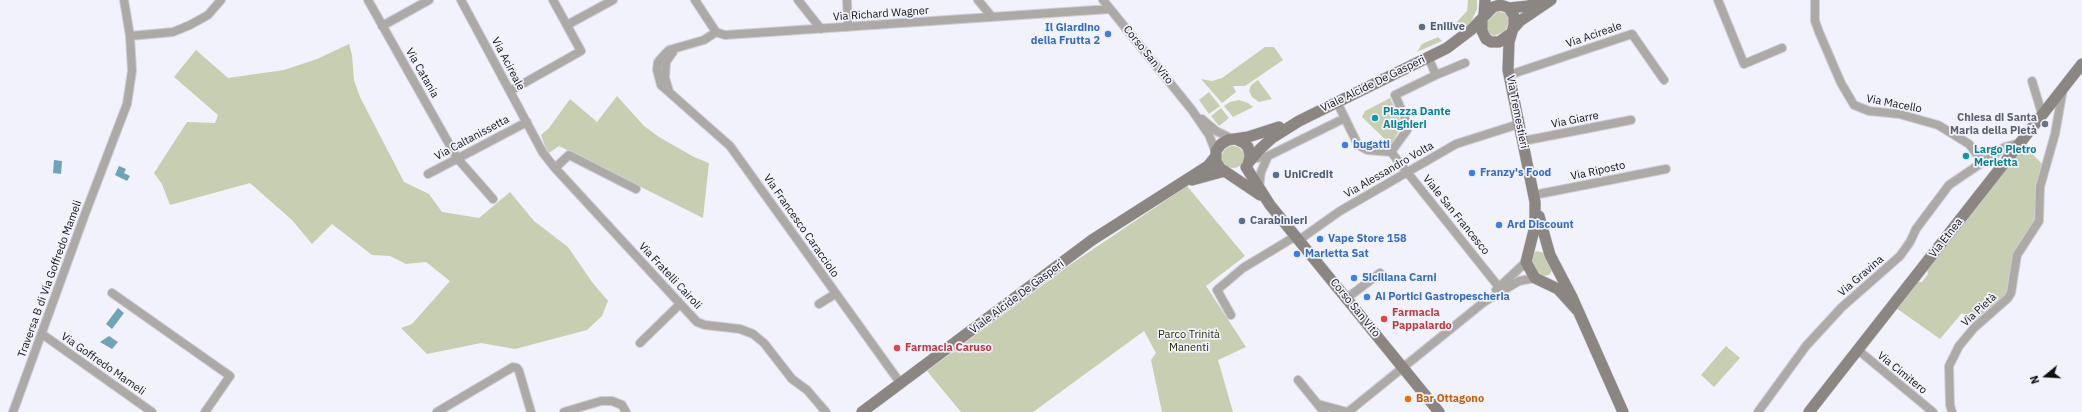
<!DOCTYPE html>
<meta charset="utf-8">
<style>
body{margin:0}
#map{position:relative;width:2082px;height:412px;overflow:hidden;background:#f2f2fc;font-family:"IBM Plex Sans",sans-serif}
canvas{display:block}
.north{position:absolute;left:2026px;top:356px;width:40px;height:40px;-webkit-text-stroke:3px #f2f2fc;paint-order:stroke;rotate:252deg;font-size:11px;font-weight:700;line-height:16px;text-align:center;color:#111114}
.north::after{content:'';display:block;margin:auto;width:14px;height:18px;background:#111114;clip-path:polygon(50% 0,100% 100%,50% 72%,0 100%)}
</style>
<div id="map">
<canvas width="2082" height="412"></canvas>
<div class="north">N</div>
</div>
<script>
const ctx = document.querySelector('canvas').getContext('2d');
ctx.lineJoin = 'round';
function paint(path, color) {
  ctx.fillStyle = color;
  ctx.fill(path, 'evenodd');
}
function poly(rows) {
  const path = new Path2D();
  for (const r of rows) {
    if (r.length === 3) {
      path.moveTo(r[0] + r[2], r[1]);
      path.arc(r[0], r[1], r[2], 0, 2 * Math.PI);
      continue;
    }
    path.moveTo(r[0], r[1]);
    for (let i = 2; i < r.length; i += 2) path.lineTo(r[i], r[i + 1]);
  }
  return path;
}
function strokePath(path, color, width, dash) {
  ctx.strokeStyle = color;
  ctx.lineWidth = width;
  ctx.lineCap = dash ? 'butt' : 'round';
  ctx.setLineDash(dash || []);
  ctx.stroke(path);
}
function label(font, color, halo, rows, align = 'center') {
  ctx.font = font + ' "IBM Plex Sans",sans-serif';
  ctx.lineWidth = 3.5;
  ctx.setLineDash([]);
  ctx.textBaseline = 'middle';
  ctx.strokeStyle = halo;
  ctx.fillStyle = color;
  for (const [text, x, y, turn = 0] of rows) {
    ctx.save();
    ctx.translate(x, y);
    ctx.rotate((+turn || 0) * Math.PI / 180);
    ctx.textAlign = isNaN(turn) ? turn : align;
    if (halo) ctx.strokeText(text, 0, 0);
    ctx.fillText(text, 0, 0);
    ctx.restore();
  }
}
paint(poly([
 [1468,0,1477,0,1477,9,1470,24,1460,32,1453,26,1467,11],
 [1498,11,1507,14,1509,23,1505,31,1494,36,1488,33,1487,22],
 [1438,37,1442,41,1417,52,1422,44],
 [349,44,352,55,354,80,360,97,404,182,429,194,442,212,479,218,510,192,534,221,568,247,592,282,608,301,602,316,587,330,515,349,481,343,427,354,401,328,412,324,450,281,426,262,406,264,390,256,372,255,332,224,312,244,292,220,250,183,170,205,162,184,154,173,187,122,215,123,218,115,174,77,196,50,228,78,284,70,317,59],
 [1265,47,1274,47,1283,60,1245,86,1233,86,1236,92,1222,103,1201,79,1212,81,1222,78],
 [1258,80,1272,99,1259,102,1252,97,1249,91,1251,85],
 [1209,92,1220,106,1209,114,1199,100],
 [617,96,644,126,659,137,694,157,709,163,703,218,559,146,549,153,546,149,541,135,549,128,570,99,597,122],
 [1390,98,1401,122,1398,132,1391,145,1362,117,1365,111],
 [1239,100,1248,103,1253,107,1233,117,1224,106,1230,102],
 [1221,108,1229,118,1219,126,1211,116],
 [2023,144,2043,165,2036,219,2015,253,2008,292,1974,324,1962,313,1940,339,1896,308,1916,282,1922,282,1928,274,1927,269],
 [1233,157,11],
 [1187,186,1245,256,1206,286,1246,347,1218,360,1233,412,1162,412,1151,360,1156,353,1144,331,1033,412,961,412,927,371,1074,262],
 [1537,251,1544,253,1548,260,1552,271,1549,275,1543,276,1536,271,1530,262,1533,253],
 [1726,346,1740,358,1714,387,1701,375]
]), '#c7ceb1');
paint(poly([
 [54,160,62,161,61,174,53,173],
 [119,166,126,169,124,173,130,176,127,181,115,175],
 [118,308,124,313,112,329,106,324],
 [109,336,118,342,112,349,100,342]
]), '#6ea3b8');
const minor = poly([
 [368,0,457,158,493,199],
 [461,0,543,153,555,168,697,322,705,325,740,329,753,334,764,343,792,379,807,390,826,412],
 [695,0,716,32,725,35,1110,9],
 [798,0,821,29],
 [847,0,848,27],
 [978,0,992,17],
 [1103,0,1192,110,1209,135,1216,153],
 [1718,0,1744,64,1782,48],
 [1815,0,1815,21,1819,32,1841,83,1854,105,1869,111,1899,114,1938,125,1969,144,1982,161],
 [567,25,613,0],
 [382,26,429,0],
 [716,32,704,40,669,50,664,55,658,62,657,70,661,85,730,146,901,384],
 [130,36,173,32,190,25,208,15,221,0],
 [1436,75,1465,63],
 [1509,75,1632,34,1664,80],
 [2032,81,2042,114],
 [510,91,581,51,553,0],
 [669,91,665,78,666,62,673,52],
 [1337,102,1358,145,1367,150,1391,152,1502,291],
 [1202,119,1216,131,1233,139],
 [1523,141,1631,120],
 [1391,152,1407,130,1405,118,1395,95,1436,75,1428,57],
 [1251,159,1268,156,1345,118],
 [555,168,569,155,636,189],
 [428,174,527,122],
 [1259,187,1261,172,1268,156],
 [1534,195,1666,169],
 [1299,240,1340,211,1456,144,1519,124],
 [1496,290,1526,262],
 [112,293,230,376,205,412],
 [1347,298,1380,273],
 [819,304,835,294],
 [1231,315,1217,290,1243,268,1296,236],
 [42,334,152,412],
 [640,343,680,304],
 [1858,350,1933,412],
 [1298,380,1324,412],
 [1318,404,1347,412],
 [13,412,85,214,127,104,132,71,130,36,124,0],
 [437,412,513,367,517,368,519,371,531,412],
 [564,412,601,401,612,401,622,405,626,412],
 [1348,412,1484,302,1519,281,1535,278],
 [1758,412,1806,346,1842,307,1900,256,1910,242,1916,229,1949,185,2005,147,2019,143],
 [1952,412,1950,405,1949,366,1959,346,1974,328,2008,298,2011,293,2017,255,2039,221,2040,187,2055,134,2063,89]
]);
const secondary = poly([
 [1509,8,1528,6,1542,1],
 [1484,15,1485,0],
 [1482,20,1482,31,1486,39,1491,42,1499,42,1510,34],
 [1513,29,1520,21,1551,0],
 [1236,139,1244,143,1248,147,1250,156,1248,164],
 [1249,162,1259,150,1272,138,1299,121,1447,48,1472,29,1493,7,1500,5,1504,6,1509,8,1514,16,1514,25,1509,42,1508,70,1535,202,1535,226,1526,262,1535,278,1558,289,1577,310],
 [1246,167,1270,205,1439,412],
 [1192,180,1225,171],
 [1260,195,1220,168,1216,161,1216,151,1221,144,1228,140,1248,137,1279,127],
 [1539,216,1550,255,1572,297,1623,412],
 [862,412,1092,240,1208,166,1216,156],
 [1809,412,2082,64]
]);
strokePath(minor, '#ceced7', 10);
strokePath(secondary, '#ceced7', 12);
strokePath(minor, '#ada9a7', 8);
strokePath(secondary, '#8c8682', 11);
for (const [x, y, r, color] of [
 [1422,27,4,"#5c6f8a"],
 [1108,34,4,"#3f7fe0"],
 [1375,118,4,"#0f9aa8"],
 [2045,124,4,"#6b7280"],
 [1345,145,4,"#3f7fe0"],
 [1966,156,4,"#0f9aa8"],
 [1472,173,4,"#3f7fe0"],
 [1276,175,4,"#5c6f8a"],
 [1242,221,4,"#5c6f8a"],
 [1499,225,4,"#3f7fe0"],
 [1320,239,4,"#3f7fe0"],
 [1297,254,4,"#3f7fe0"],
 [1354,278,4,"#3f7fe0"],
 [1367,297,4,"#3f7fe0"],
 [1384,319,4,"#e0444e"],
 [897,348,4,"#e0444e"],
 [1408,399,4,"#e8710a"]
]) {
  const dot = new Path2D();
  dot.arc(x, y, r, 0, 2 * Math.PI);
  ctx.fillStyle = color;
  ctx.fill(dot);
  strokePath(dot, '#f2f2fc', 1.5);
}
label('11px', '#111114', '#f2f2fc', [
 ["Via Richard Wagner",881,14,-4],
 ["Via Acireale",1594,35,-19],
 ["Corso San Vito",1148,55,51],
 ["Via Acireale",508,64,62],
 ["Via Catania",422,73,60],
 ["Viale Alcide De Gasperi",1373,84,-26],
 ["Via Macello",1894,104,11],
 ["Via Tremestieri",1517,112,79],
 ["Via Giarre",1575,120,-11],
 ["Via Caltanissetta",472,138,-28],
 ["Via Alessandro Volta",1389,170,-30],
 ["Via Riposto",1598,171,-12],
 ["Viale San Francesco",1456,215,51],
 ["Via Francesco Caracciolo",801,226,55],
 ["Via Etnea",1946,238,-52],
 ["Via Fratelli Cairoli",670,276,47],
 ["Via Gravina",1861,276,-41],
 ["Traversa B di Via Goffredo Mameli",50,279,-70],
 ["Viale Alcide De Gasperi",1017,297,-37],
 ["Corso San Vito",1355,308,51],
 ["Via Pietà",1979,310,-43],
 ["Via Goffredo Mameli",103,364,35],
 ["Via Cimitero",1902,373,39]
]);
label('bold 11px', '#4e5e75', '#f2f2fc', [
 ["Enilive",1430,27],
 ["UniCredit",1284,175],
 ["Carabinieri",1250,221]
], 'left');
label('bold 11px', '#366cbe', '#f2f2fc', [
 ["Il Giardino",1100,28,"right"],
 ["della Frutta 2",1100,41,"right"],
 ["bugatti",1353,145],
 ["Franzy's Food",1480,173],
 ["Ard Discount",1507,225],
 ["Vape Store 158",1328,239],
 ["Marletta Sat",1305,254],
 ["Siciliana Carni",1362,278],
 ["Ai Portici Gastropescheria",1375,297]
], 'left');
label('bold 11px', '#0d838f', '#f2f2fc', [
 ["Piazza Dante",1383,112],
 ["Alighieri",1383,125],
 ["Largo Pietro",1974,150],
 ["Merletta",1974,163]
], 'left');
label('bold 11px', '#5b616d', '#f2f2fc', [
 ["Chiesa di Santa",2037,118],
 ["Maria della Pietà",2037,131]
], 'right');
label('bold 11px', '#be3a42', '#f2f2fc', [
 ["Farmacia",1392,313],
 ["Pappalardo",1392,326],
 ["Farmacia Caruso",905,348]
], 'left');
label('11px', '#272d08', '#f2f2fc', [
 ["Parco Trinità",1189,335],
 ["Manenti",1189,348]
]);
label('bold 11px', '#c56008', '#f2f2fc', [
 ["Bar Ottagono",1416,399]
], 'left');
</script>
